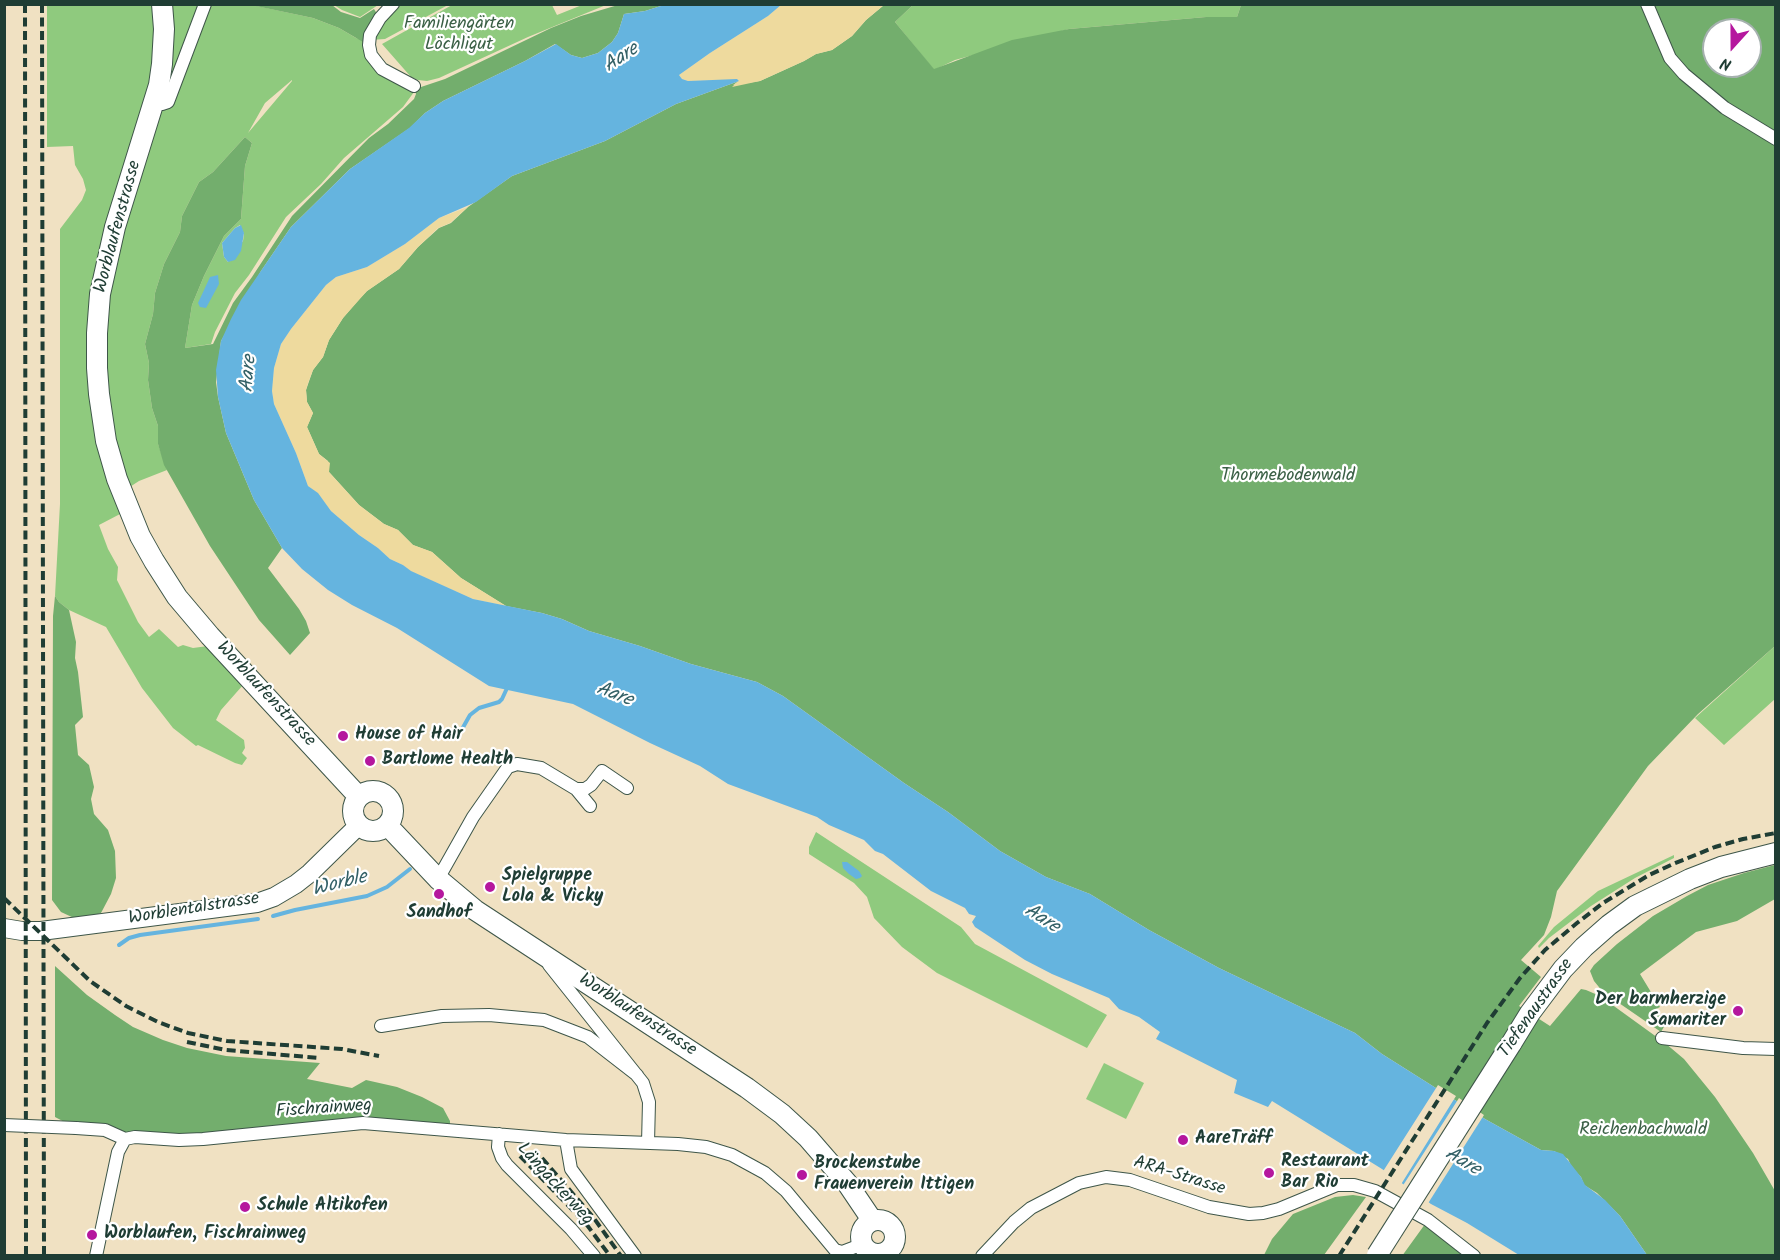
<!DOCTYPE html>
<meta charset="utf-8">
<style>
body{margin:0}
#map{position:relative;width:1780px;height:1260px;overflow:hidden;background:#f0e1c2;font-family:Kalam,sans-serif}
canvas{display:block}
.frame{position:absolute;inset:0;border:6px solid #1f3d34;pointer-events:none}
.north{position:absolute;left:1702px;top:18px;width:60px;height:60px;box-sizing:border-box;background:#fff;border:2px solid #a5b1ae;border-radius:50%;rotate:201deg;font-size:16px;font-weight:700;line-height:24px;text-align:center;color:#1f3d34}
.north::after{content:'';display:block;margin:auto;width:21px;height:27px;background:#b5179e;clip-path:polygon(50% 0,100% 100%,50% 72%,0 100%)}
</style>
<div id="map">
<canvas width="1780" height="1260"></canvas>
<div class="frame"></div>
<div class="north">N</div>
</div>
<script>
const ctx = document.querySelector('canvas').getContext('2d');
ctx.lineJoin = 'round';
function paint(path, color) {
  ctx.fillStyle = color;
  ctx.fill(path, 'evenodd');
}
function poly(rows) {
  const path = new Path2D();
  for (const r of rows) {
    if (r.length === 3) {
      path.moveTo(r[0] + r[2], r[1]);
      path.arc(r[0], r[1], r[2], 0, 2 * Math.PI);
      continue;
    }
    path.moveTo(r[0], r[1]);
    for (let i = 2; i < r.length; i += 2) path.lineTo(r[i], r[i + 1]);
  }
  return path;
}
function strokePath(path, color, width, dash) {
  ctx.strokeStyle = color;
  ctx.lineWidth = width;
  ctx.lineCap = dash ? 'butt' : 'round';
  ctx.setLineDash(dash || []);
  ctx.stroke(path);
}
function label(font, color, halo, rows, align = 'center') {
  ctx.font = font + ' Kalam,sans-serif';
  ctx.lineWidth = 4.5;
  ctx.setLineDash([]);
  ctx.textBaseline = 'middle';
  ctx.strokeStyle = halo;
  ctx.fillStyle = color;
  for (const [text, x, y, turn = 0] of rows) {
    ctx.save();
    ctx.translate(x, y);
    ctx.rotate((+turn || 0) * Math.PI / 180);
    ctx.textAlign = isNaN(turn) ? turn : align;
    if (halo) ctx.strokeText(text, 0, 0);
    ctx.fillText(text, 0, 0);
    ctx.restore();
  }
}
paint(poly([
 [47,5,155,5,156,64,94,294,122,513,99,525,108,549,118,567,117,580,138,622,149,637,159,629,178,647,183,645,193,648,208,646,243,685,221,710,216,720,244,740,245,748,242,753,247,758,242,765,235,763,198,745,196,746,173,728,142,688,106,627,69,610,59,602,55,596,60,504,60,229,82,200,86,190,83,179,75,165,73,146,47,147],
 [162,5,257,5,257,6,313,18,339,28,356,38,369,42,370,55,414,92,403,107,344,158,321,184,286,217,249,275,235,293,215,332,211,344,185,348,192,305,204,276,224,236,241,219,245,166,252,143,245,137,213,172,199,182,182,216,180,232,164,264,155,293,153,314,145,344,149,363,148,380,152,408,158,426,158,444,167,470,139,481,122,492,97,333,155,101],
 [292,80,292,81,248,133,265,103],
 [240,225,244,234,243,241,228,262,224,257,222,243,235,228],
 [334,5,378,5,360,17,342,10],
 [394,5,448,5,385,39,370,40],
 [452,5,552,5,557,15,582,5,606,5,528,37,439,78,427,81,418,80,411,77,382,44],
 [913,5,1241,5,1237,17,1206,17,1069,29,955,60,934,70,895,22],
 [1775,646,1775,699,1724,745,1695,718],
 [816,832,961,927,975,944,1107,1015,1087,1048,937,973,902,947,874,918,867,897,854,883,809,854,809,847],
 [1674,855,1674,858,1635,878,1591,906,1549,938,1539,948,1538,946,1554,927,1598,891],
 [1104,1063,1144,1083,1126,1119,1086,1099]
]), '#8fca7e');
paint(poly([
 [257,4,332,5,341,12,360,18,374,9,379,17,369,42,363,42,339,28,313,18,256,6],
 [618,5,664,5,645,11,624,14,618,33,612,42,598,53,582,58,571,55,555,44,525,61,443,101,425,113,410,128,350,169,291,227,261,271,221,341,216,382,218,397,226,433,254,500,282,548,268,568,299,609,306,621,310,633,290,655,259,620,210,546,164,465,158,444,158,426,152,408,148,380,149,363,145,344,153,314,155,293,164,264,180,232,182,216,199,182,213,172,245,137,252,143,245,166,241,219,224,236,204,276,192,305,185,348,213,344,233,303,252,277,292,216,369,138,388,124,414,99,416,94,414,86,421,87,445,79,551,28,581,16],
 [884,5,913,5,895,22,934,69,1012,40,1069,29,1206,17,1237,17,1241,5,1775,5,1775,646,1698,714,1648,766,1557,891,1551,917,1544,935,1521,960,1541,977,1519,1006,1550,1026,1581,989,1586,990,1600,996,1665,1043,1684,1059,1715,1097,1753,1153,1775,1191,1775,1255,1647,1255,1620,1216,1597,1193,1584,1185,1581,1177,1572,1168,1568,1159,1554,1151,1541,1150,1485,1119,1382,1054,1355,1033,1219,968,1149,930,1090,894,1046,877,1000,851,948,812,904,783,783,696,757,682,691,664,640,646,589,631,562,619,542,613,506,606,461,578,432,552,413,545,398,530,384,524,359,505,329,472,328,461,319,454,307,427,313,413,307,402,306,390,313,370,323,357,329,340,343,318,360,298,367,291,399,269,418,247,439,228,451,223,468,207,512,176,605,141,676,104,739,81,733,85,760,81,804,61,816,54,832,50,852,36,866,20],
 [1714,30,1750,30,1750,66,1714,66],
 [55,596,59,602,69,610,76,642,75,658,78,672,83,717,75,725,78,755,89,765,94,787,91,799,94,814,108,830,115,851,116,878,111,894,101,913,90,917,74,918,61,912,52,900,53,616],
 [1775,865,1775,899,1737,921,1696,932,1640,974,1660,1007,1656,1009,1665,1025,1661,1032,1603,992,1594,981,1590,971,1594,965,1617,944,1653,916,1687,896,1708,885,1744,873],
 [55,966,87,995,115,1015,133,1027,163,1040,187,1048,226,1056,320,1063,307,1079,352,1088,366,1080,397,1087,422,1097,443,1108,450,1121,450,1130,396,1125,179,1140,76,1128,55,1117],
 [1353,1195,1366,1197,1324,1255,1264,1255,1272,1239,1293,1214,1335,1197],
 [1428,1220,1474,1256,1402,1256]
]), '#73ae6d');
paint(poly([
 [781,5,884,5,866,20,852,36,832,50,816,54,804,61,760,81,732,87,739,80,688,81,682,79,679,75,710,53,768,16],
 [468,207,450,223,438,228,418,247,399,269,367,291,343,318,329,340,323,357,313,370,308,383,306,390,307,402,313,413,307,427,319,454,330,463,329,472,359,505,384,524,398,530,413,545,432,552,461,578,506,606,473,599,410,571,403,565,390,559,378,548,359,535,331,511,318,494,308,486,296,453,274,404,272,391,274,368,281,344,291,329,326,285,336,277,367,267,405,244,439,218]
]), '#eeda9e');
paint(poly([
 [664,5,781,5,768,16,710,53,679,75,682,79,688,81,737,79,739,81,676,104,605,141,512,176,476,202,439,218,405,244,367,267,336,277,326,285,291,329,281,344,274,368,272,391,274,404,296,453,308,486,318,493,331,511,359,535,378,548,390,559,403,565,411,571,473,599,542,613,562,619,589,631,640,646,691,664,757,682,783,696,904,783,948,812,1000,851,1046,877,1090,894,1149,930,1219,968,1355,1033,1382,1054,1485,1119,1541,1150,1554,1151,1563,1154,1581,1177,1585,1185,1605,1200,1620,1216,1647,1255,1519,1255,1467,1223,1431,1204,1382,1169,1272,1101,1268,1107,1234,1093,1237,1080,1156,1039,1160,1032,1139,1017,1119,1009,1109,998,1052,974,1025,960,975,927,972,922,976,916,969,914,965,908,931,891,883,854,875,851,864,840,829,825,817,817,728,784,700,766,650,743,573,704,489,686,397,628,352,605,328,590,302,569,282,548,254,500,226,433,218,397,216,370,221,341,231,319,241,300,291,227,350,169,409,128,425,113,443,101,525,61,556,44,571,55,582,58,598,53,612,42,618,33,624,14,645,11],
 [241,225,244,233,241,251,235,260,228,262,224,257,222,243,235,228],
 [218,275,219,284,206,308,200,307,198,303,210,277],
 [842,862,847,862,859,871,862,876,860,878,856,879,849,874,843,868]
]), '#65b4df');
paint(poly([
 [1438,1085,1456,1096,1400,1186,1382,1173],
 [1459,1098,1484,1115,1427,1205,1402,1187]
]), '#f0e1c2');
strokePath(poly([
 [457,738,470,715,479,708,499,702,502,699,508,686],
 [273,916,295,910,367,896,387,887,410,869],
 [119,945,129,938,140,935,258,919]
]), '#65b4df', 4);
const minor = poly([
 [393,4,380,18,370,35,369,45,371,55,382,69,414,86],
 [1647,4,1670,58,1684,74,1725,108,1776,139],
 [154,102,162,104,168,102,205,4],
 [576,789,590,806],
 [438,879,473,817,508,767,517,764,541,768,576,789,585,789,591,785,602,771,627,788],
 [549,965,643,1083,649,1102,648,1143],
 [381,1026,442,1016,489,1015,544,1020,588,1037,637,1075],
 [1662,1038,1743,1048,1776,1049],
 [76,1128,105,1130,125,1139,135,1137,179,1140,203,1139,363,1123,566,1140,678,1144,706,1147,732,1155,765,1173,786,1191,835,1250,842,1252,863,1244],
 [499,1134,498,1147,502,1158,507,1165,571,1229,594,1256],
 [566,1140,571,1169,635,1256],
 [96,1256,118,1152,125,1139],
 [982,1256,1014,1222,1031,1208,1079,1183,1106,1177,1130,1180,1209,1207,1249,1214,1263,1213,1279,1209,1337,1185,1354,1185,1375,1191,1428,1220,1474,1256]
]);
const secondary = poly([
 [4,928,22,931,41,931,257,903,274,897,296,884,310,873,358,826]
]);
const primary = poly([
 [162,4,164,29,162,64,159,85,115,227,100,294,97,333,97,368,99,394,106,441,117,479,140,536,154,561,177,597,210,636,359,797],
 [373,811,20],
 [387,825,438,879,475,910,747,1088,782,1114,808,1138,847,1183,872,1220],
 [1511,1044,1530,1013,1563,969,1584,947,1609,925,1635,906,1690,879,1721,867,1776,853],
 [878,1237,17]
]);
strokePath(minor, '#3e5649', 14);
strokePath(secondary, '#3e5649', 20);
strokePath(primary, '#3e5649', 22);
strokePath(minor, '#fff', 12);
strokePath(secondary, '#fff', 18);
strokePath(primary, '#fff', 20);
strokePath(poly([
 [25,4,26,1256],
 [42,4,44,1256],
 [4,898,90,981,126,1006,158,1022,188,1033,227,1041,342,1049,379,1056],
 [187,1042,226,1050,320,1058],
 [520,1156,587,1225,610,1256],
 [542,1158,593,1217,621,1256],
 [1339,1256,1487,1023,1520,978,1545,950,1577,923,1603,903,1649,875,1673,864,1715,847,1743,839,1776,833]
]), '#1f3d34', 4, [9, 4.5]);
const minorBridge = poly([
 [4,1125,76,1128]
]);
const primaryBridge = poly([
 [1377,1255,1511,1044]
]);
strokePath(minorBridge, '#3e5649', 14, []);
strokePath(primaryBridge, '#3e5649', 22, []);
strokePath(minorBridge, '#fff', 12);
strokePath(primaryBridge, '#fff', 20);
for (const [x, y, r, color] of [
 [343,736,6,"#b5179e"],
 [370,761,6,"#b5179e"],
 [490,887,6,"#b5179e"],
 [439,894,6,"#b5179e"],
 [1738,1011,6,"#b5179e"],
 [1183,1140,6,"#b5179e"],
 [1269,1173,6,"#b5179e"],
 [802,1175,6,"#b5179e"],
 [245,1207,6,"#b5179e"],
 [92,1235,6,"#b5179e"]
]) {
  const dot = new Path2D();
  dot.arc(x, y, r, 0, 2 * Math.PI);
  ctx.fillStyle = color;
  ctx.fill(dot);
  strokePath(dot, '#fff', 2);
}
label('18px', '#3b6046', '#fff', [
 ["Familiengärten",459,25],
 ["Löchligut",459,46],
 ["Thormebodenwald",1288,477],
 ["Reichenbachwald",1643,1131]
]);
label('18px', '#1f3d34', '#fff', [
 ["Worblaufenstrasse",119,227,-75],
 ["Worblaufenstrasse",265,695,47],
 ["Worblentalstrasse",194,910,-9],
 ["Tiefenaustrasse",1537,1009,-55],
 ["Worblaufenstrasse",637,1016,33],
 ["Fischrainweg",324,1110,-4],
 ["ARA-Strasse",1179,1177,17],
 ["Längackerweg",554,1185,48]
]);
label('bold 18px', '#1f3d34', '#fff', [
 ["House of Hair",355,736],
 ["Bartlome Health",382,761],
 ["Spielgruppe",502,877],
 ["Lola & Vicky",502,898],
 ["Sandhof",439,914,"center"],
 ["Der barmherzige",1726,1001,"right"],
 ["Samariter",1726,1022,"right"],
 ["AareTräff",1195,1140],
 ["Restaurant",1281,1163],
 ["Bar Rio",1281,1184],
 ["Brockenstube",814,1165],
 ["Frauenverein Ittigen",814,1186],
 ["Schule Altikofen",257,1207],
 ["Worblaufen, Fischrainweg",104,1235]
], 'left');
label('italic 20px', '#346167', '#fff', [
 ["Aare",622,59,-33],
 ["Aare",250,374,-85],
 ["Aare",614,696,21],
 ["Worble",340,885,-14],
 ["Aare",1041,920,33],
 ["Aare",1462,1163,31]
]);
</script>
